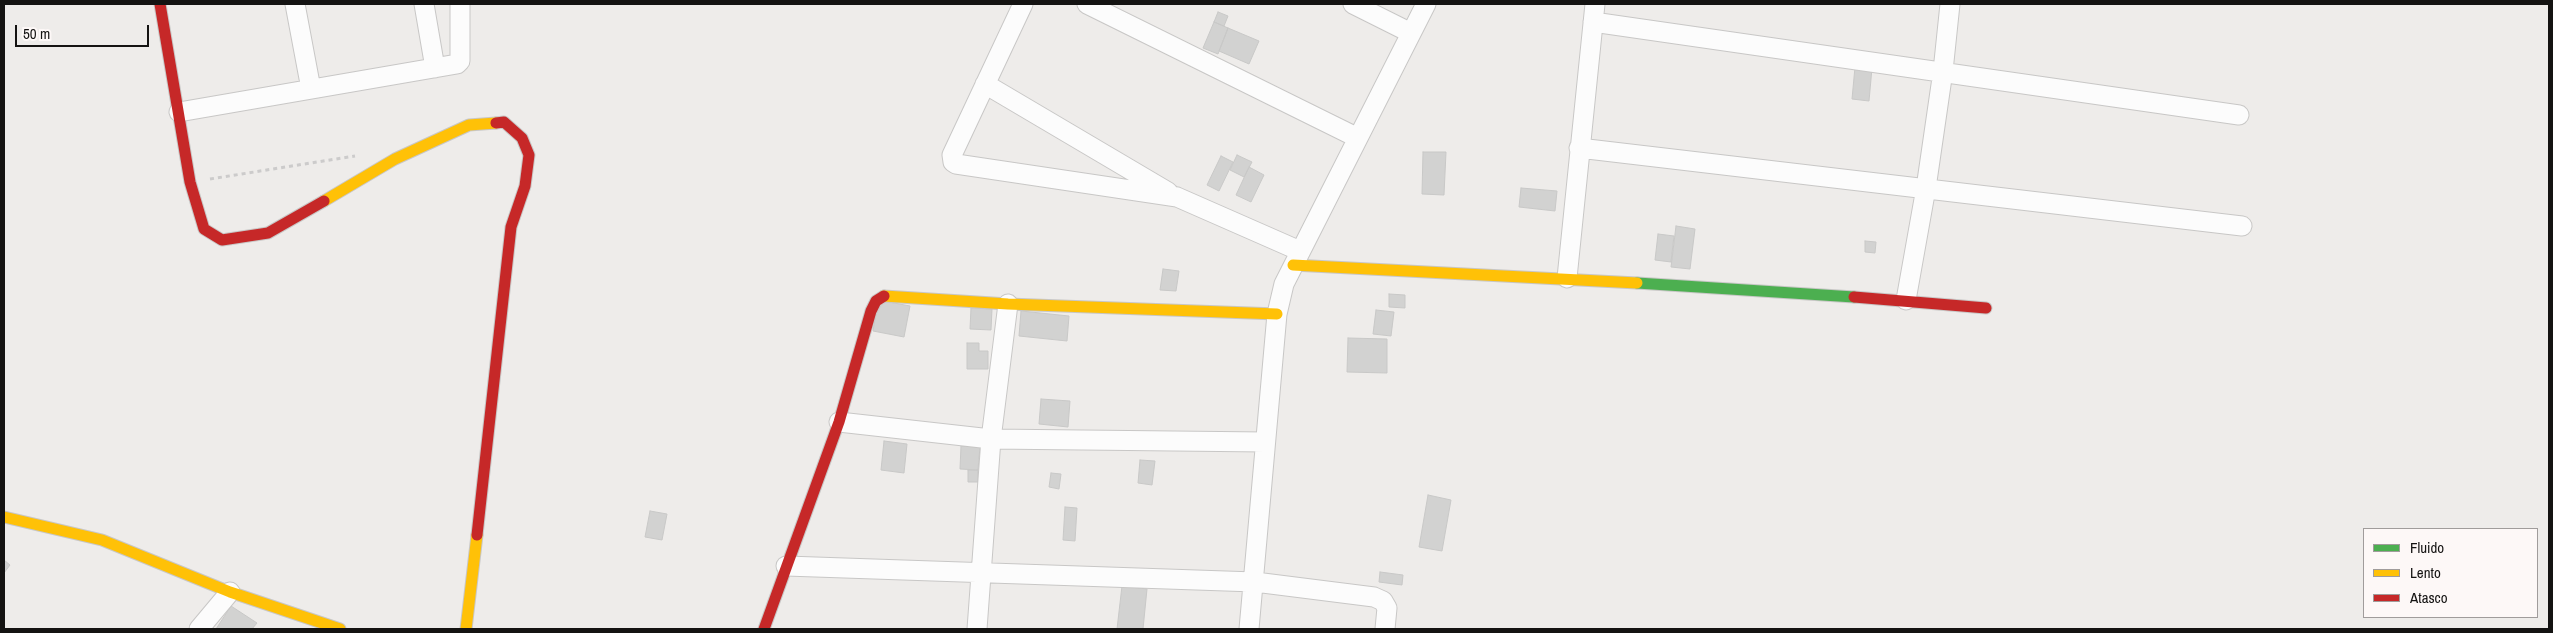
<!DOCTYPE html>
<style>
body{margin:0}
#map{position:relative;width:2553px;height:633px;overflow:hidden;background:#eeecea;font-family:"Archivo Narrow",sans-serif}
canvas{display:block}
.frame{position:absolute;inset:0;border:5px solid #141312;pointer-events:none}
.legend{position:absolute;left:2363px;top:528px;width:175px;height:90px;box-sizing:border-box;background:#fdf8f7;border:1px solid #a09c9b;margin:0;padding:6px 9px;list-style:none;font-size:15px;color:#141312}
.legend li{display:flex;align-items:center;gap:10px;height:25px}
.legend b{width:25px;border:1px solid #a09c9b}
.scale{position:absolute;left:15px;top:25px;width:134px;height:22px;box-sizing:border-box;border:2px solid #141312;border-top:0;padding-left:6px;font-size:15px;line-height:18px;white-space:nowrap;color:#141312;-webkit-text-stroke:4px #fdf8f7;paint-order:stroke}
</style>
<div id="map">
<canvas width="2553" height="633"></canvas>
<div class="frame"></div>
<ul class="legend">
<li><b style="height:6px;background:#4caf50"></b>Fluido</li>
<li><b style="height:6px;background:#ffc107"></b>Lento</li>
<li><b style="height:6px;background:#c62828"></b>Atasco</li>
</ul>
<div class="scale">50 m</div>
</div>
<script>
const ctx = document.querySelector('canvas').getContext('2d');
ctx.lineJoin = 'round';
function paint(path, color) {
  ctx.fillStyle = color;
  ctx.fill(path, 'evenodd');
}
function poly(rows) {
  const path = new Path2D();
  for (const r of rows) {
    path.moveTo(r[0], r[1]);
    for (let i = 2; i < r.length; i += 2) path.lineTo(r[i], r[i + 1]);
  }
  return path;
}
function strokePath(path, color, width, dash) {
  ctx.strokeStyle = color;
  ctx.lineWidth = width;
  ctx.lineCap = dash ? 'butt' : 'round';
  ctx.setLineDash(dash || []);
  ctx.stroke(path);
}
const building = poly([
 [1218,12,1228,16,1224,26,1214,22,1218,12],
 [1214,22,1228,28,1218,54,1203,48,1214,22],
 [1228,28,1259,41,1249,64,1219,51,1228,28],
 [1855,67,1872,68,1869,101,1852,99,1855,67],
 [1423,152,1446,152,1444,195,1422,194,1423,152],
 [1237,155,1252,162,1244,177,1230,170,1237,155],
 [1221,156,1233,162,1219,191,1207,185,1221,156],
 [1249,167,1264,175,1251,202,1236,195,1249,167],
 [1521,188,1557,191,1555,211,1519,207,1521,188],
 [1676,226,1695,229,1690,269,1671,267,1676,226],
 [1658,234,1674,236,1671,262,1655,260,1658,234],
 [1865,241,1876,242,1875,253,1865,252,1865,241],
 [1163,269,1179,271,1176,291,1160,290,1163,269],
 [1389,294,1405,295,1405,308,1389,307,1389,294],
 [878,300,910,306,904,337,873,331,878,300],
 [971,308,992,309,991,330,970,329,971,308],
 [1376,310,1394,312,1391,336,1373,334,1376,310],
 [1021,311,1069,316,1067,341,1019,336,1021,311],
 [1348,338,1387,339,1387,373,1347,372,1348,338],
 [967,343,979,343,979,351,988,351,988,369,967,369,967,343],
 [1041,399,1070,401,1068,427,1039,424,1041,399],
 [884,441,907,444,904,473,881,470,884,441],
 [961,446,980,447,978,470,960,469,961,446],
 [1140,460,1155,461,1152,485,1138,483,1140,460],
 [968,470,978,470,978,482,968,482,968,470],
 [1051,473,1061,474,1059,489,1049,487,1051,473],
 [1428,495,1451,500,1442,551,1419,547,1428,495],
 [1065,507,1077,508,1075,541,1063,540,1065,507],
 [650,511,667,514,662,540,645,537,650,511],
 [4,560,10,565,4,573,4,560],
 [1380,572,1403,575,1402,585,1379,582,1380,572],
 [1122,586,1147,589,1143,629,1117,629,1122,586],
 [231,606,257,623,252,629,216,629,231,606]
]);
paint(building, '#d2d2d1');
strokePath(building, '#c8c8c7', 1);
const street = poly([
 [295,4,311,89],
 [424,4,435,68],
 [1023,4,952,155,953,162,956,164,1177,197,1300,251],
 [1087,4,1358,138],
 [1353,4,1411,33],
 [1593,22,2239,115],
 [985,84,1168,192],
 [179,112,457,64,460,61,460,4],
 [1579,148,2242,226],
 [1567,278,1595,4],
 [1906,300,1926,188,1943,71,1950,4],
 [839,422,991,439,1265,442],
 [786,566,1255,582,1374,597,1383,601,1387,608,1385,629],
 [199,629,230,592],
 [977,629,991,439,1008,304],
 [1249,629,1277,314,1284,284,1426,4]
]);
const fast = poly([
 [1637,283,1854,297]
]);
const slow = poly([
 [324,201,395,159,469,125,496,123],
 [1293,265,1637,283],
 [884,296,1008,304,1277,314],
 [4,517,102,540,230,592,340,629],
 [466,629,477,535]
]);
const jam = poly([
 [160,4,190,182,204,229,222,240,268,233,324,201],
 [1854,297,1986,308],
 [477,535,511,227,525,186,529,155,522,138,504,122,496,123],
 [764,629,839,422,871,311,876,301,884,296]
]);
strokePath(street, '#c8c7c6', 21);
strokePath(fast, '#c8c7c6', 13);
strokePath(slow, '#c8c7c6', 13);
strokePath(jam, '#c8c7c6', 13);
strokePath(poly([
 [210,179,355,156]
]), '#cccbcb', 3, [4, 4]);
strokePath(street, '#fcfcfc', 19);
strokePath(fast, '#4caf50', 11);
strokePath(slow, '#ffc107', 11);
strokePath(jam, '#c62828', 11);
</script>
